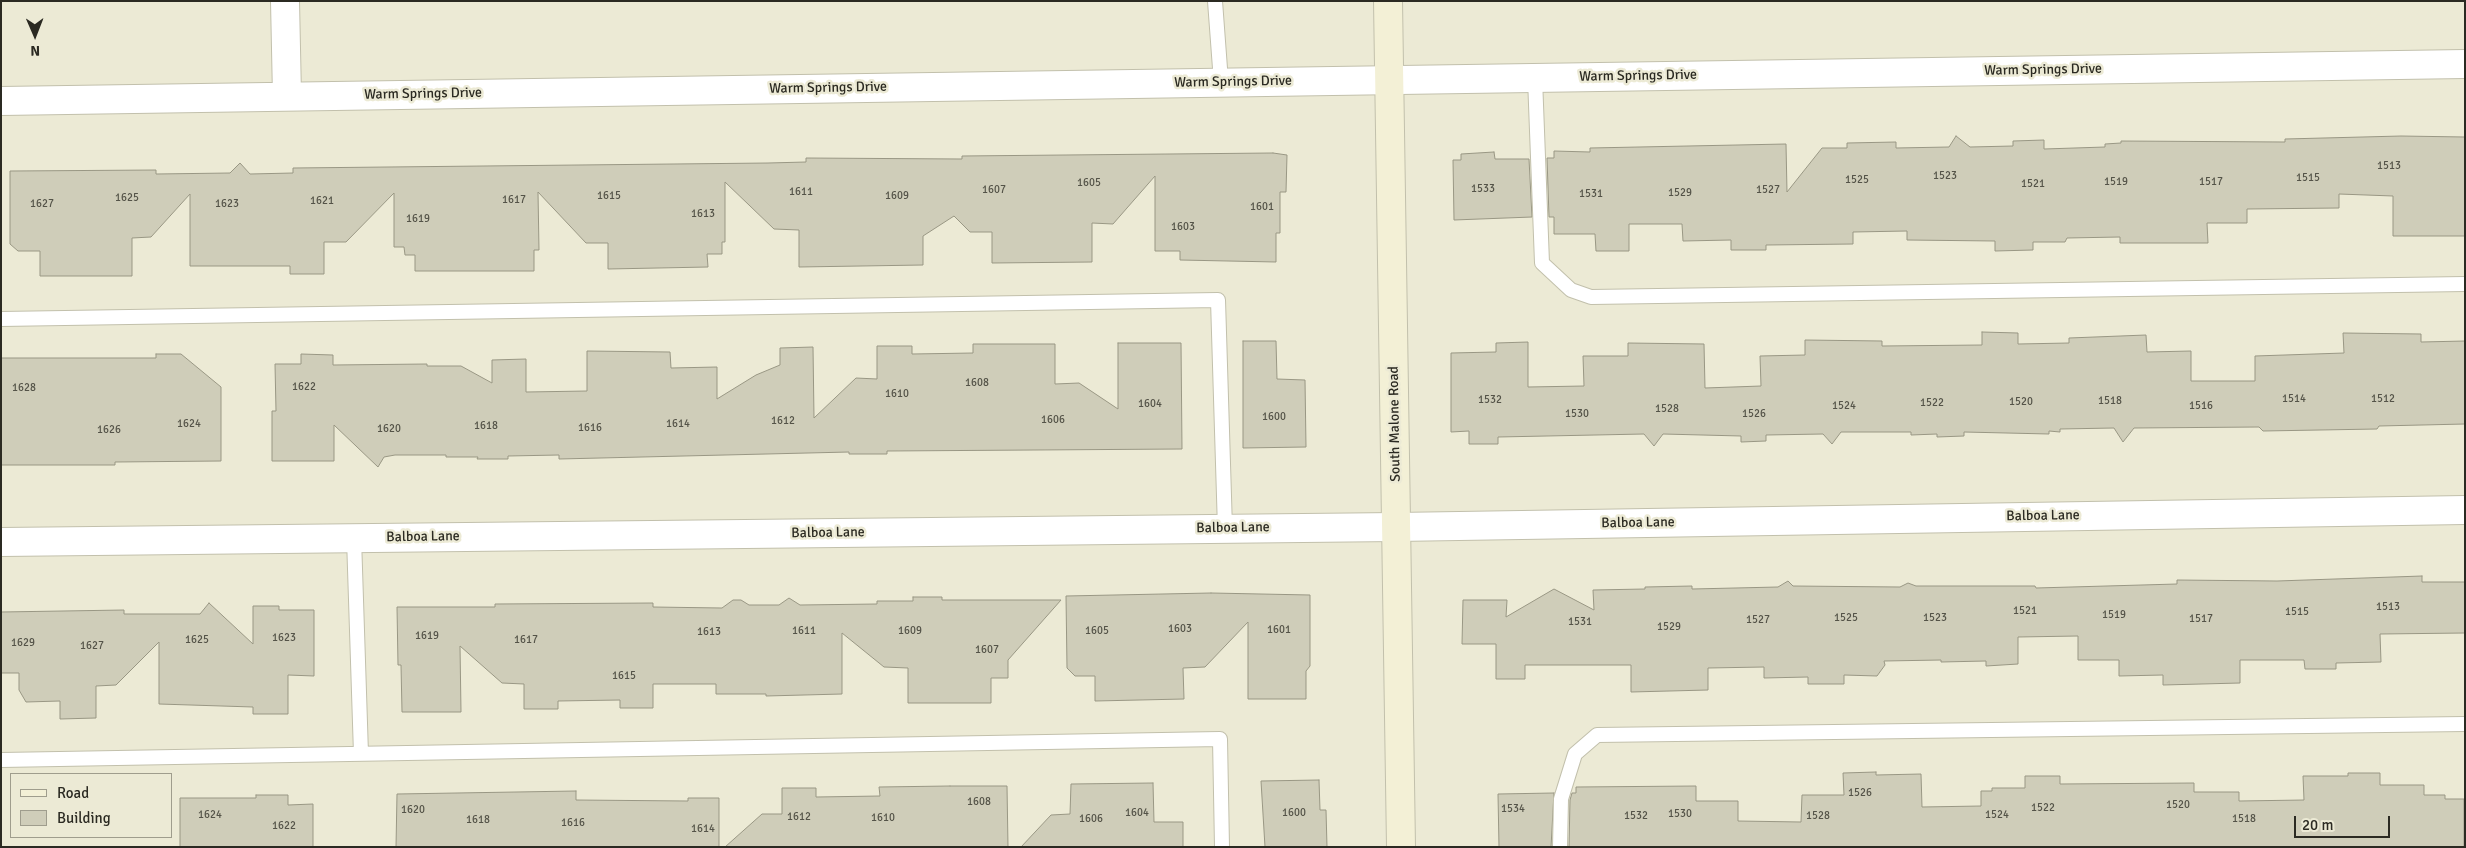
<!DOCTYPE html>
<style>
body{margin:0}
#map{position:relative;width:2466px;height:848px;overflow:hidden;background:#ecead5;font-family:Signika,sans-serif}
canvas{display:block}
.frame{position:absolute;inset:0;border:2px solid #2b2a22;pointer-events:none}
.legend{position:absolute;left:10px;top:773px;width:162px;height:65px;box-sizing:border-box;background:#ecead5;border:1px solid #9f9d8d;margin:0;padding:6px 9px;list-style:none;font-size:15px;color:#2b2a22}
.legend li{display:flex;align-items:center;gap:10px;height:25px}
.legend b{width:25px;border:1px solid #9f9d8d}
.north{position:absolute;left:10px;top:10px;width:50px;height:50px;-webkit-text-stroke:4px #ecead5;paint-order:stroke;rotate:179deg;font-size:14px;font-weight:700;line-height:20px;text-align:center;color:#2b2a22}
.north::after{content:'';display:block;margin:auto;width:18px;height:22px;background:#2b2a22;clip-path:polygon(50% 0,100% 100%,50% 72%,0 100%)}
.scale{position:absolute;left:2294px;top:816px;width:96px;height:22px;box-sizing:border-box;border:2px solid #2b2a22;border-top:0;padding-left:6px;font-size:15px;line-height:18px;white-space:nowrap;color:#2b2a22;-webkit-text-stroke:4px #ecead5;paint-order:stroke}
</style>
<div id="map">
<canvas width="2466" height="848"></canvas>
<div class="frame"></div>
<ul class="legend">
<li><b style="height:6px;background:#f3f0d6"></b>Road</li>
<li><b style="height:14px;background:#cfcdb9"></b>Building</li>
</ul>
<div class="north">N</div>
<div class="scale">20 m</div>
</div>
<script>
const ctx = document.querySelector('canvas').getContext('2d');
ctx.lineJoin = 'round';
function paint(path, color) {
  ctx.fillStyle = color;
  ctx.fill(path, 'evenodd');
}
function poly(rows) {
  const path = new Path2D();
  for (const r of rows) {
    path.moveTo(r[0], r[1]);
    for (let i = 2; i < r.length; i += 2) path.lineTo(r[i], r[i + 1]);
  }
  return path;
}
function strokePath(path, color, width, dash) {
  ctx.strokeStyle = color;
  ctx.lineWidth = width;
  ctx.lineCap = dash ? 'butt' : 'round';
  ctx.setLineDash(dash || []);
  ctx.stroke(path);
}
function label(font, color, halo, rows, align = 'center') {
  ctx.font = font + ' Signika,sans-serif';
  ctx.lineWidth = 5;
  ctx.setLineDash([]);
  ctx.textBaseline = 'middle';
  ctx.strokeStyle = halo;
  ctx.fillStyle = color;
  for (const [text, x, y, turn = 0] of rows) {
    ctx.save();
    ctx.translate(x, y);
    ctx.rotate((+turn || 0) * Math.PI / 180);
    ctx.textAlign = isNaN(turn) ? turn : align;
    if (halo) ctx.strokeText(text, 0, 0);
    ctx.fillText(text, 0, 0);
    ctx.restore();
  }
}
const building = poly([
 [1956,136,1970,147,2013,146,2013,141,2044,140,2044,149,2105,147,2105,144,2121,143,2121,141,2285,142,2285,139,2401,136,2465,137,2465,236,2393,236,2393,196,2339,194,2339,208,2247,209,2247,223,2207,223,2208,243,2120,243,2120,237,2067,238,2065,242,2033,242,2033,250,1995,251,1995,241,1907,240,1907,231,1853,232,1853,244,1766,245,1766,250,1731,250,1731,240,1683,241,1682,224,1629,224,1629,251,1596,251,1595,234,1554,234,1554,217,1549,217,1547,158,1554,158,1554,151,1590,152,1590,148,1786,144,1787,192,1822,148,1847,148,1847,143,1896,142,1896,148,1949,147,1956,136],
 [1494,152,1495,159,1529,159,1532,217,1454,220,1453,160,1461,160,1461,154,1494,152],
 [1273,153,1287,155,1286,192,1280,192,1280,233,1276,233,1276,262,1180,260,1180,251,1155,251,1155,176,1113,224,1092,223,1092,262,992,263,992,232,970,232,954,216,923,236,923,265,799,267,799,230,774,229,725,182,725,242,722,242,722,254,707,254,708,267,608,269,608,243,586,243,538,192,539,250,534,250,534,271,415,271,415,255,405,255,404,247,394,247,394,193,346,242,324,242,324,274,290,274,290,266,190,266,190,194,151,237,132,238,132,276,40,276,40,251,18,251,10,244,10,171,156,170,156,174,230,173,240,163,250,174,293,173,293,168,768,163,806,162,806,158,962,159,962,156,1273,153],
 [1982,332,2018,333,2018,344,2069,343,2069,338,2146,335,2147,352,2191,351,2191,381,2255,381,2255,356,2344,353,2343,333,2421,334,2421,342,2465,341,2465,424,2379,426,2377,429,2263,431,2259,427,2134,428,2123,442,2114,428,2060,429,2060,432,2049,431,2049,434,1964,432,1964,436,1937,437,1937,434,1911,435,1911,432,1841,432,1832,444,1823,434,1766,435,1766,441,1741,442,1741,436,1663,434,1654,446,1644,434,1498,437,1498,444,1469,444,1469,431,1451,432,1451,353,1496,352,1496,343,1528,342,1528,387,1584,386,1583,356,1628,356,1628,343,1704,344,1705,388,1761,386,1760,356,1805,355,1805,340,1882,341,1882,346,1982,345,1982,332],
 [1243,341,1276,341,1277,379,1305,380,1306,447,1243,448,1243,341],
 [1118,343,1181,343,1182,449,887,451,887,454,849,454,849,452,559,459,559,455,508,456,508,459,477,459,478,457,446,457,446,455,395,455,384,457,378,467,334,425,334,461,272,461,272,411,276,411,275,364,301,364,301,354,333,355,333,365,427,364,427,366,461,366,492,383,492,360,526,359,526,392,587,391,587,351,670,352,671,368,717,367,717,399,756,375,780,365,780,348,813,347,814,418,856,378,877,379,877,346,912,346,912,354,973,353,973,344,1055,344,1055,384,1079,383,1118,409,1118,343],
 [156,354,181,354,221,387,221,461,115,462,115,465,1,465,1,358,156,358,156,354],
 [2422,576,2422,582,2465,582,2465,633,2380,634,2381,662,2336,663,2336,669,2305,669,2304,660,2240,660,2240,683,2163,685,2163,675,2119,676,2119,660,2078,660,2078,636,2018,637,2018,664,1986,666,1986,661,1941,662,1941,660,1884,661,1885,665,1877,676,1844,675,1844,684,1808,684,1808,677,1764,678,1764,667,1708,668,1708,690,1631,692,1631,665,1525,665,1525,679,1496,679,1496,644,1462,644,1463,600,1507,600,1506,617,1554,589,1594,610,1593,590,1645,589,1645,587,1692,586,1692,589,1778,587,1788,581,1793,586,1900,587,1908,583,1916,586,2035,586,2036,588,2177,584,2177,580,2277,581,2422,576],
 [1211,593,1310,595,1310,666,1306,671,1306,699,1248,699,1248,622,1205,667,1183,668,1184,699,1095,701,1095,676,1075,676,1067,668,1066,596,1211,593],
 [913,597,942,597,942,600,1061,600,1008,660,1008,678,991,678,991,703,908,703,908,668,884,667,842,633,842,694,766,696,766,694,716,694,716,684,653,684,653,708,620,708,620,700,558,701,558,709,524,709,524,684,502,683,460,646,461,712,402,712,401,665,398,665,397,607,495,607,495,604,653,603,653,607,722,608,733,600,741,600,749,605,779,605,789,598,800,605,877,604,877,601,913,601,913,597],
 [209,603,253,644,253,606,279,606,279,610,314,610,314,676,288,675,288,714,253,714,253,707,159,704,159,642,116,685,96,686,96,718,60,719,60,701,26,702,19,690,19,673,1,673,1,612,124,610,124,614,200,614,209,603],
 [1876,772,1876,775,1921,774,1922,807,1981,806,1981,791,1992,791,1992,788,2025,788,2025,776,2060,776,2060,784,2194,783,2194,792,2239,792,2239,801,2304,800,2303,776,2348,776,2348,773,2380,773,2380,785,2424,785,2424,795,2445,795,2445,799,2464,799,2464,847,1569,847,1570,800,1572,793,1576,793,1576,787,1696,786,1696,801,1738,801,1738,821,1801,822,1802,795,1844,795,1843,773,1876,772],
 [1319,780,1320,810,1326,810,1327,847,1265,847,1261,781,1319,780],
 [1153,783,1154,822,1183,822,1183,847,1021,847,1051,815,1070,814,1071,784,1153,783],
 [950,786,1007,786,1008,847,725,847,762,814,782,814,782,788,816,788,816,797,880,796,879,787,950,786],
 [576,791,576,800,688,801,688,798,719,798,719,847,396,847,397,794,576,791],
 [1554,793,1551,847,1499,847,1498,794,1554,793],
 [256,795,288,795,288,805,313,804,313,847,180,847,180,798,256,798,256,795]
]);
paint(building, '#cfcdb9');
strokePath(building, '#999784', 1);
const lane = poly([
 [1215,1,1221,82],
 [1535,78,1542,263,1571,290,1591,297,2465,284],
 [1,319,1218,300,1225,529],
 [354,538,361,754],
 [1,760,1220,739,1222,847],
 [1560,847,1561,799,1575,754,1597,735,2465,724]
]);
const street = poly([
 [285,1,287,96],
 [1,101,2465,64],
 [1,542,1396,527,2465,510]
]);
const secondary = poly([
 [1388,1,1401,847]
]);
strokePath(lane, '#c2c0ac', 16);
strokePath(street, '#c2c0ac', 30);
strokePath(secondary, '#c2c0ac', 30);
strokePath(lane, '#fff', 14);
strokePath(street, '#fff', 28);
strokePath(secondary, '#f3f0d6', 28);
label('11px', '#545348', null, [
 ["1513",2389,166],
 ["1523",1945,176],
 ["1515",2308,178],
 ["1525",1857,180],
 ["1519",2116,182],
 ["1517",2211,182],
 ["1605",1089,183],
 ["1521",2033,184],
 ["1533",1483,189],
 ["1607",994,190],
 ["1527",1768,190],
 ["1611",801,192],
 ["1529",1680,193],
 ["1531",1591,194],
 ["1615",609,196],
 ["1609",897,196],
 ["1625",127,198],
 ["1617",514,200],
 ["1621",322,201],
 ["1627",42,204],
 ["1623",227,204],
 ["1601",1262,207],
 ["1613",703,214],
 ["1619",418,219],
 ["1603",1183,227],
 ["1608",977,383],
 ["1622",304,387],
 ["1628",24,388],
 ["1610",897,394],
 ["1514",2294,399],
 ["1512",2383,399],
 ["1532",1490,400],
 ["1518",2110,401],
 ["1520",2021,402],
 ["1522",1932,403],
 ["1604",1150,404],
 ["1524",1844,406],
 ["1516",2201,406],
 ["1528",1667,409],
 ["1530",1577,414],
 ["1526",1754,414],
 ["1600",1274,417],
 ["1606",1053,420],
 ["1612",783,421],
 ["1624",189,424],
 ["1614",678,424],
 ["1618",486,426],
 ["1616",590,428],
 ["1620",389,429],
 ["1626",109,430],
 ["1513",2388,607],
 ["1521",2025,611],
 ["1515",2297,612],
 ["1519",2114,615],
 ["1525",1846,618],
 ["1523",1935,618],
 ["1517",2201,619],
 ["1527",1758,620],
 ["1531",1580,622],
 ["1529",1669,627],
 ["1603",1180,629],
 ["1601",1279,630],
 ["1611",804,631],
 ["1609",910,631],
 ["1605",1097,631],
 ["1613",709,632],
 ["1619",427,636],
 ["1623",284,638],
 ["1625",197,640],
 ["1617",526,640],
 ["1629",23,643],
 ["1627",92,646],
 ["1607",987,650],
 ["1615",624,676],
 ["1526",1860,793],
 ["1608",979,802],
 ["1520",2178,805],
 ["1522",2043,808],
 ["1534",1513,809],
 ["1620",413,810],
 ["1604",1137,813],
 ["1600",1294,813],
 ["1530",1680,814],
 ["1624",210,815],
 ["1524",1997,815],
 ["1532",1636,816],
 ["1528",1818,816],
 ["1612",799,817],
 ["1610",883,818],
 ["1606",1091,819],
 ["1518",2244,819],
 ["1618",478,820],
 ["1616",573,823],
 ["1622",284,826],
 ["1614",703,829]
]);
label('14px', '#2b2a22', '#ecead5', [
 ["Warm Springs Drive",2043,70,-1],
 ["Warm Springs Drive",1638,76,-1],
 ["Warm Springs Drive",1233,82,-1],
 ["Warm Springs Drive",828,88,-1],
 ["Warm Springs Drive",423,94,-1],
 ["South Malone Road",1395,424,-91],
 ["Balboa Lane",2043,516,-1],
 ["Balboa Lane",1638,523,-1],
 ["Balboa Lane",1233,528,-1],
 ["Balboa Lane",828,533,-1],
 ["Balboa Lane",423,537,-1]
]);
</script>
